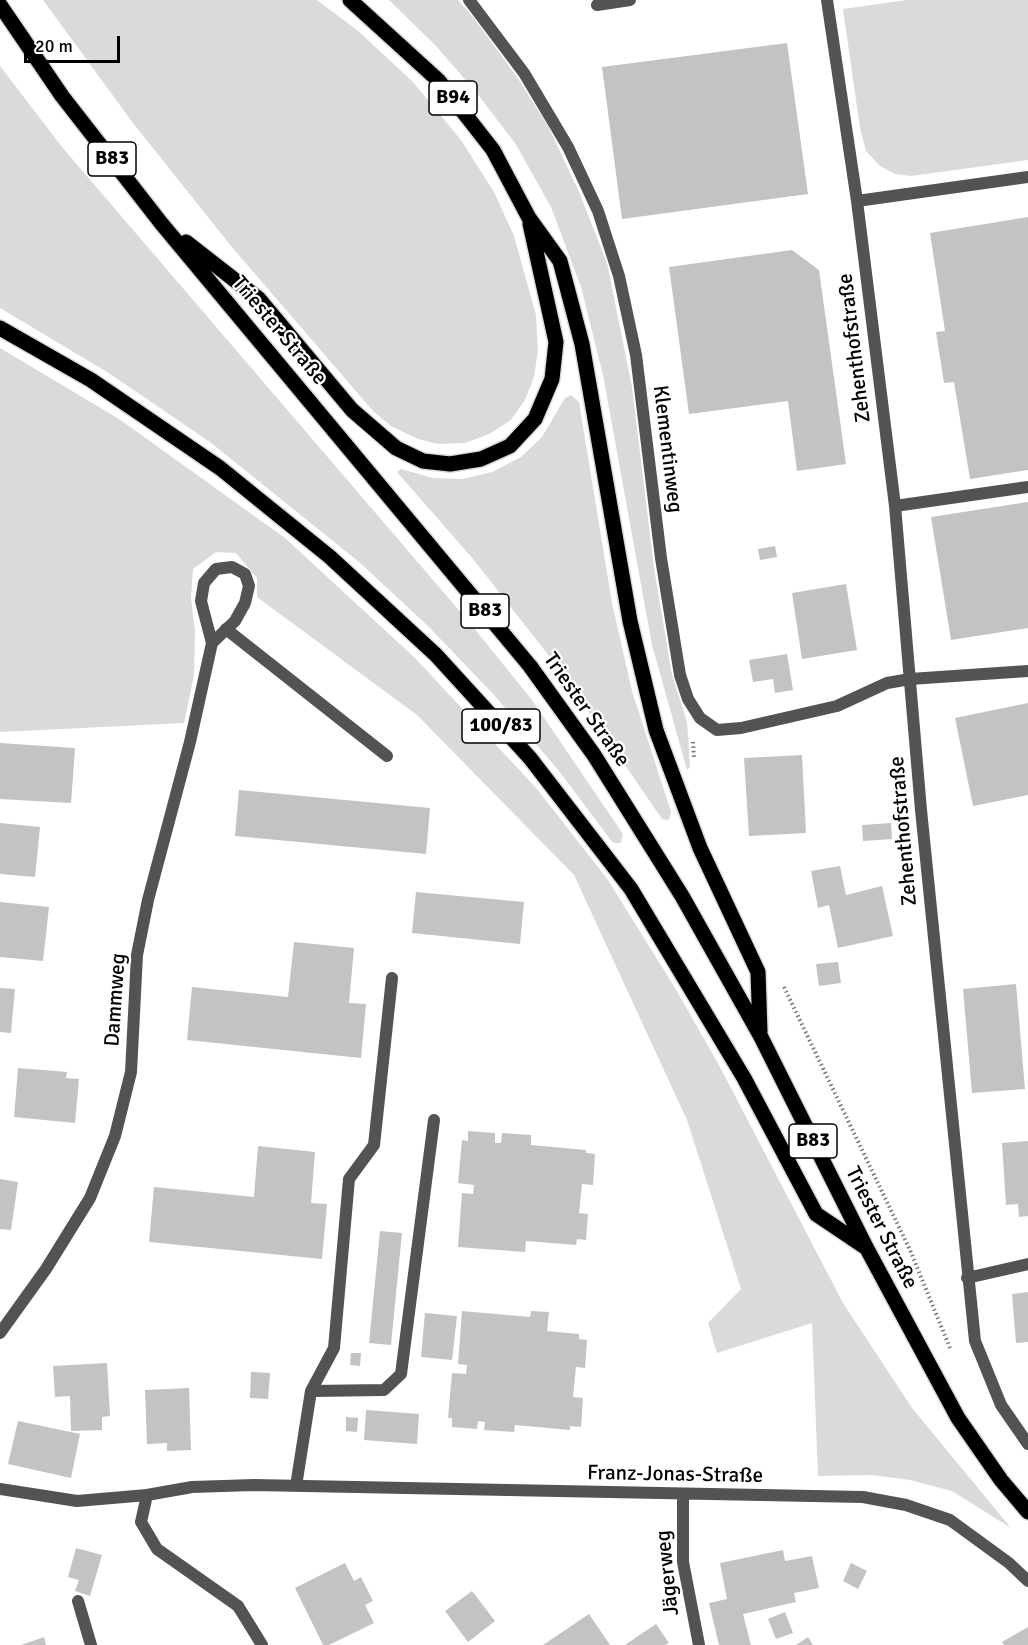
<!DOCTYPE html>
<meta charset="utf-8">
<style>
body{margin:0}
#map{position:relative;width:1028px;height:1645px;overflow:hidden;background:#fff;font-family:Signika,sans-serif}
canvas{display:block}
.scale{position:absolute;left:24px;top:36px;width:96px;height:27px;box-sizing:border-box;border:3px solid #000;border-top:0;padding-left:8px;font-size:18px;line-height:21px;white-space:nowrap;color:#000;-webkit-text-stroke:4px #fff;paint-order:stroke}
</style>
<div id="map">
<canvas width="1028" height="1645"></canvas>
<div class="scale">20 m</div>
</div>
<script>
const ctx = document.querySelector('canvas').getContext('2d');
ctx.lineJoin = 'round';
function paint(path, color) {
  ctx.fillStyle = color;
  ctx.fill(path, 'evenodd');
}
function poly(rows) {
  const path = new Path2D();
  for (const r of rows) {
    path.moveTo(r[0], r[1]);
    for (let i = 2; i < r.length; i += 2) path.lineTo(r[i], r[i + 1]);
  }
  return path;
}
function strokePath(path, color, width, dash) {
  ctx.strokeStyle = color;
  ctx.lineWidth = width;
  ctx.lineCap = dash ? 'butt' : 'round';
  ctx.setLineDash(dash || []);
  ctx.stroke(path);
}
function label(font, color, halo, rows, align = 'center') {
  ctx.font = font + ' Signika,sans-serif';
  ctx.lineWidth = 4.5;
  ctx.setLineDash([]);
  ctx.textBaseline = 'middle';
  ctx.strokeStyle = halo;
  ctx.fillStyle = color;
  for (const [text, x, y, turn = 0] of rows) {
    ctx.save();
    ctx.translate(x, y);
    ctx.rotate((+turn || 0) * Math.PI / 180);
    ctx.textAlign = isNaN(turn) ? turn : align;
    if (halo) ctx.strokeText(text, 0, 0);
    ctx.fillText(text, 0, 0);
    ctx.restore();
  }
}
paint(poly([
 [43,0,317,0,357,30,413,82,461,140,494,192,514,236,536,315,538,350,534,377,525,400,511,420,489,434,465,443,438,444,418,439,391,426,373,411,231,246,133,123],
 [389,0,458,0,473,17,517,77,548,126,579,192,607,263,632,387,654,568,672,675,687,722,690,767,687,770,652,645,603,375,581,287,551,207,515,143,476,92,436,46],
 [907,0,1028,0,1028,160,911,176,895,174,880,166,866,151,860,128,843,9],
 [0,66,62,147,469,622,532,700,623,834,621,843,613,843,559,771,494,695,428,626,359,562,210,442,107,372,0,308],
 [0,348,119,419,285,538,416,659,537,789,608,880,675,988,720,1067,843,1303,912,1408,1011,1528,952,1491,910,1480,872,1475,818,1476,812,1323,717,1353,708,1323,741,1289,687,1120,574,875,417,715,257,597,257,578,236,553,216,552,193,569,191,598,195,632,194,675,184,723,0,732],
 [571,395,579,402,612,603,632,691,671,812,669,820,662,819,557,666,473,559,397,472,401,469,433,478,462,479,492,472,521,457,542,437,565,398]
]), '#dadada');
paint(poly([
 [787,43,808,194,622,219,602,67],
 [1028,217,1028,470,970,479,954,382,944,383,936,332,945,331,930,233],
 [792,250,819,270,846,464,797,471,788,401,689,414,669,267],
 [1028,502,1028,628,951,640,931,517],
 [775,546,777,557,760,560,758,549],
 [846,584,857,650,802,659,792,593],
 [787,654,793,690,775,693,773,679,753,682,749,660],
 [1028,703,1028,795,973,806,955,718],
 [0,743,75,748,71,803,0,799],
 [802,755,806,833,749,836,744,758],
 [239,790,430,808,426,854,235,836],
 [0,823,40,827,35,877,0,874],
 [891,823,892,839,863,841,862,825],
 [840,866,846,895,882,886,893,936,838,948,829,905,818,908,811,871],
 [416,892,524,902,520,944,412,933],
 [0,902,49,907,43,961,0,957],
 [294,942,354,948,349,1003,366,1004,361,1058,187,1040,192,987,288,997],
 [838,962,841,983,819,986,816,964],
 [1016,984,1025,1089,972,1093,963,989],
 [0,988,15,989,11,1033,0,1032],
 [18,1068,67,1072,66,1078,79,1079,75,1123,14,1117],
 [468,1131,495,1133,495,1143,501,1143,502,1133,531,1135,531,1145,586,1150,586,1153,595,1154,593,1185,582,1184,579,1213,588,1214,586,1240,577,1239,576,1245,526,1241,525,1252,458,1247,462,1193,473,1194,474,1185,458,1183,462,1140,468,1141],
 [1028,1141,1028,1216,1019,1217,1018,1204,1006,1205,1002,1143],
 [258,1146,315,1152,311,1203,327,1204,322,1259,149,1242,154,1187,254,1197],
 [0,1179,18,1182,11,1230,0,1229],
 [380,1231,402,1233,391,1345,369,1343],
 [1028,1292,1028,1342,1016,1343,1012,1294],
 [462,1311,530,1317,531,1311,549,1312,547,1331,579,1334,579,1339,587,1340,585,1368,576,1367,573,1397,583,1398,581,1427,570,1426,570,1430,515,1425,514,1432,484,1430,485,1422,478,1421,477,1429,452,1427,452,1418,448,1418,452,1373,466,1374,467,1365,458,1364],
 [425,1313,457,1316,452,1360,421,1357],
 [351,1353,361,1353,360,1366,350,1365],
 [107,1363,110,1416,102,1417,102,1430,71,1431,70,1396,55,1397,53,1366],
 [251,1372,270,1373,268,1399,250,1398],
 [189,1388,191,1450,167,1451,167,1443,147,1444,145,1390],
 [366,1410,419,1414,417,1444,364,1440],
 [346,1417,358,1418,357,1432,346,1431],
 [18,1421,80,1434,71,1478,8,1464],
 [76,1548,102,1555,90,1596,75,1591,79,1580,68,1577],
 [783,1550,785,1561,812,1556,819,1588,794,1593,796,1602,743,1614,751,1645,719,1645,709,1603,727,1599,720,1563],
 [345,1563,354,1581,361,1577,373,1601,365,1605,374,1623,329,1645,323,1645,295,1588],
 [851,1563,867,1571,858,1589,843,1581],
 [472,1591,495,1621,468,1642,445,1611],
 [785,1612,793,1633,776,1639,768,1619],
 [589,1614,610,1645,543,1645],
 [656,1624,669,1643,665,1645,625,1645],
 [1028,1627,1028,1645,1004,1645,1002,1642],
 [44,1637,46,1645,21,1645],
 [808,1637,813,1645,796,1645]
]), '#c3c3c3');
const primary = poly([
 [350,0,439,81,493,150,529,218,560,261,582,344,630,621,656,730,700,848,758,972,760,1032],
 [0,5,62,96,161,223,530,666,594,755,682,896,760,1035,866,1247,958,1418,1001,1480,1028,1512],
 [186,242,259,299,352,410,396,448,423,461,450,464,481,459,510,446,535,419,552,379,556,342,530,224],
 [0,328,91,380,220,468,330,557,436,655,530,758,631,889,744,1078,816,1214,865,1247]
]);
strokePath(primary, '#dbdbdb', 18);
strokePath(poly([
 [693,742,694,758],
 [784,987,910,1250,950,1348]
]), '#757575', 4, [1.5, 3]);
strokePath(poly([
 [597,5,630,0],
 [895,506,1028,487],
 [226,629,387,756],
 [910,679,1028,671],
 [78,1601,91,1645]
]), '#535353', 12);
strokePath(poly([
 [469,0,524,73,568,147,598,211,619,276,636,355,661,558,680,675,688,699,700,718,717,730,741,728,837,706,887,683,910,679],
 [827,0,857,201,895,506,921,810,975,1341,1001,1405,1028,1444],
 [857,201,1028,177],
 [967,1278,1028,1264],
 [0,1333,46,1269,90,1198,115,1136,131,1072,137,955,148,900,190,742,212,643,201,601,204,583,216,569,232,567,245,574,249,586,245,603,235,621,212,643],
 [311,1391,384,1390,401,1374,434,1120],
 [296,1486,311,1391,334,1348,349,1179,374,1145,392,978],
 [0,1489,77,1501,147,1495],
 [683,1496,683,1562,699,1645],
 [262,1645,238,1606,157,1549,141,1522,147,1495,192,1487,254,1485,863,1497,906,1505,950,1520,1009,1563,1028,1581]
]), '#535353', 12);
strokePath(primary, '#000', 15);
for (const [x, y, w] of [
 [453,98,48],
 [112,159,48],
 [485,611,48],
 [501,726,78],
 [813,1141,48]
]) {
  const box = new Path2D();
  box.roundRect(x - w / 2, y - 17, w, 34, 4.5);
  ctx.fillStyle = '#fff';
  ctx.fill(box);
  strokePath(box, '#000', 1.5);
}
label('bold 20px', '#000', null, [
 ["B94",453,98],
 ["B83",112,159],
 ["B83",485,611],
 ["100/83",501,726],
 ["B83",813,1141]
]);
label('21px', '#000', '#fff', [
 ["Triester Straße",279,331,50],
 ["Zehenthofstraße",855,348,-97],
 ["Klementinweg",667,449,83],
 ["Triester Straße",586,710,55],
 ["Zehenthofstraße",904,831,-95],
 ["Dammweg",116,1000,-86],
 ["Triester Straße",881,1228,63],
 ["Franz-Jonas-Straße",675,1475,1],
 ["Jägerweg",668,1573,-96]
]);
</script>
